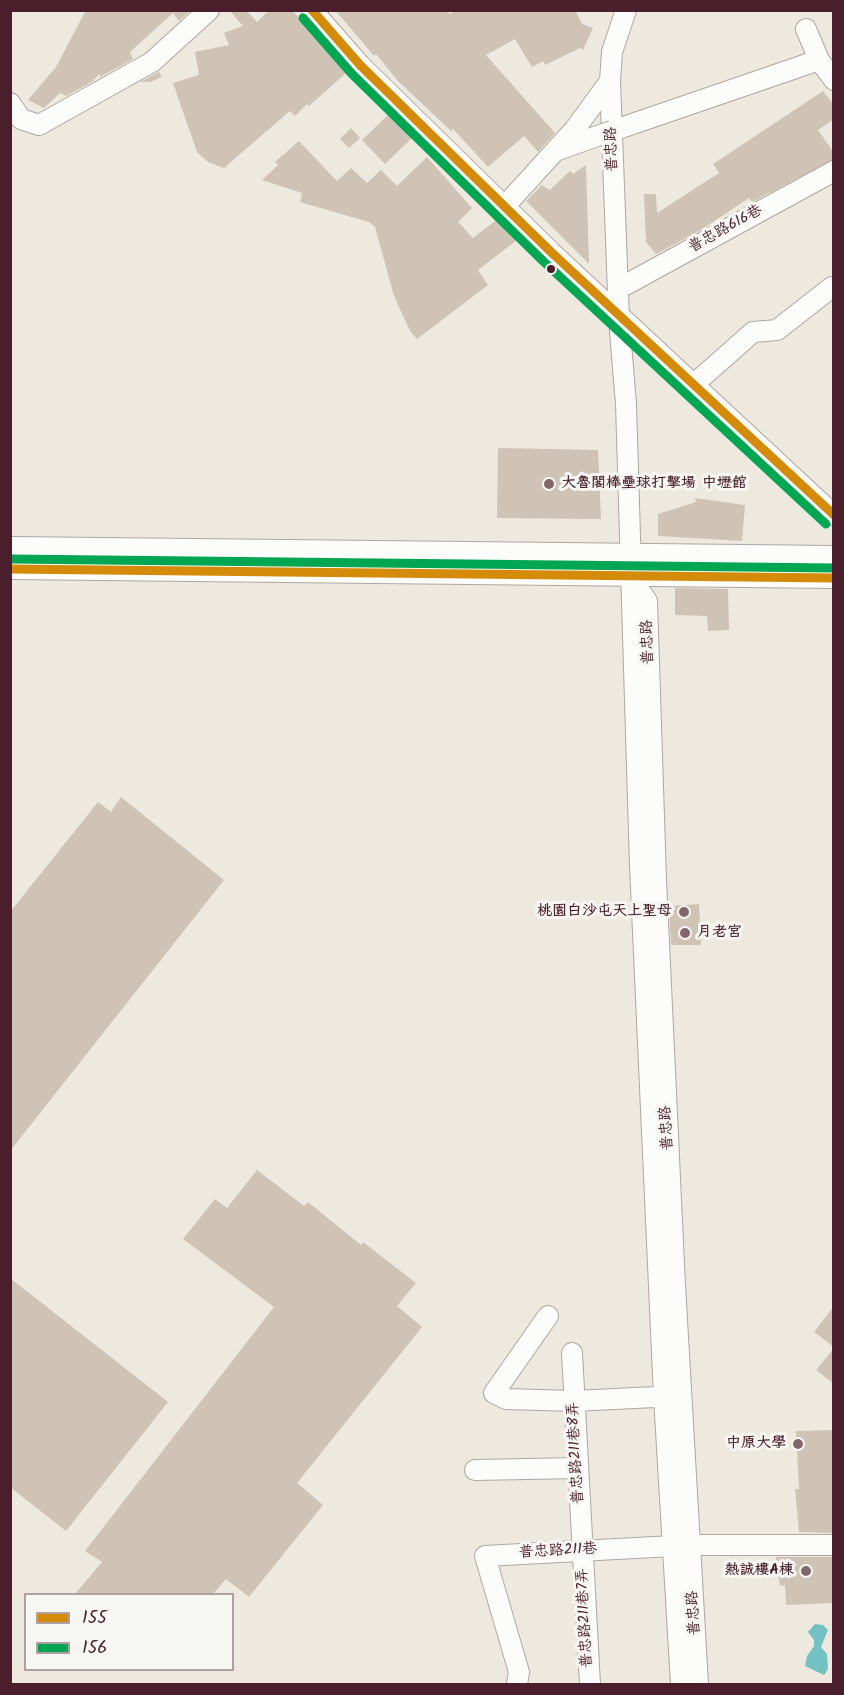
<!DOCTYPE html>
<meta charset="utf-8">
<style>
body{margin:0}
#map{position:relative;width:844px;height:1695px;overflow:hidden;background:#eee9df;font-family:Kalam,sans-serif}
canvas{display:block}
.frame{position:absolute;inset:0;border:12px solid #4a1f2b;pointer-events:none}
.legend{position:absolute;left:24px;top:1593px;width:210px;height:78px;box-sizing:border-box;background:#f6f6f2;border:2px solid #b1a0a2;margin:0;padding:8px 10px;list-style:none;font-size:18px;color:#4a1f2b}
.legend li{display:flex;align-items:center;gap:12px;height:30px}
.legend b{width:30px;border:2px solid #b1a0a2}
</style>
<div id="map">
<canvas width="844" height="1695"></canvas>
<div class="frame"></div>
<ul class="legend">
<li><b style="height:8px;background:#d48b09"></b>155</li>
<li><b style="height:8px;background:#00a651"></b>156</li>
</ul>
</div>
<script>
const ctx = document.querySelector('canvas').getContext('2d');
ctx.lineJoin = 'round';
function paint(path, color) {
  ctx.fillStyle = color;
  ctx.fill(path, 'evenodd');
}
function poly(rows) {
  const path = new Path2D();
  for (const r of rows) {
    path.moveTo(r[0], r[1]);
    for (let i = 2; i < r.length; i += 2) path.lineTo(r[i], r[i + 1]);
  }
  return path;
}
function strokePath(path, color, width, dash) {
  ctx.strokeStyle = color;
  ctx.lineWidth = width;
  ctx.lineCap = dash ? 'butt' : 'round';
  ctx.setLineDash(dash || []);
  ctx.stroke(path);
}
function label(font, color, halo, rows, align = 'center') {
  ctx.font = font + ' Kalam,"LXGW WenKai TC",sans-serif';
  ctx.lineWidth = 6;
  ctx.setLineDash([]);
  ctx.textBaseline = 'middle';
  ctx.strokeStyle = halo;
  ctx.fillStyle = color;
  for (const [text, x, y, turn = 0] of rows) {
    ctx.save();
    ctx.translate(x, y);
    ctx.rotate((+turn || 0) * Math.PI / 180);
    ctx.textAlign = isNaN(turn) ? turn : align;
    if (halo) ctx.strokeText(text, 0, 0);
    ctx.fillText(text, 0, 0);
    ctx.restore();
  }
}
paint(poly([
 [815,1624,823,1625,828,1630,821,1647,827,1654,828,1669,824,1675,805,1666,807,1656,814,1646,814,1640,808,1632]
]), '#74c1c3');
paint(poly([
 [86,10,191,10,179,21,173,13,130,52,133,59,100,77,99,74,93,81,66,96,60,93,44,108,28,100,56,67],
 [229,10,246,10,257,22,269,10,292,10,346,73,309,106,307,104,295,116,290,111,224,168,208,162,197,152,173,83,199,75,195,52,229,45,224,33,243,26],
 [335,10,447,10,450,14,457,10,575,10,582,24,593,28,583,50,580,48,545,65,543,61,532,67,515,39,486,55,555,133,538,152,524,136,488,167,453,129,451,131,397,80,376,54,374,56],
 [159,72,162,77,150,82,140,82],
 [823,91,834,105,834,119,818,130,834,153,834,159,752,202,749,198,701,230,656,254,646,242,644,194,656,194,657,213,719,173,713,164],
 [389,114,413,137,385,164,362,140],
 [351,128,360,138,349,148,340,139],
 [299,141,337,181,351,168,367,183,381,170,397,186,427,157,472,208,458,222,473,238,499,218,517,240,478,270,488,285,417,339,410,331,394,296,375,227,369,222,300,202,302,193,262,180,278,165,275,162],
 [586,165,589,264,526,201,542,185,550,190,570,171,573,174],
 [498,448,598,450,601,519,497,518],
 [695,498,745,505,742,541,658,536,658,514,696,502],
 [675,588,728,589,729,630,708,631,707,616,675,615],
 [121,797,224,880,10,1151,10,912,98,802,111,812],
 [699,904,701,945,671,945,669,906],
 [257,1170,304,1206,308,1202,361,1245,363,1242,416,1283,397,1306,422,1327,297,1483,323,1505,249,1597,226,1579,213,1594,75,1594,102,1562,85,1551,274,1307,183,1239,215,1199,227,1208],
 [10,1278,168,1402,66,1531,10,1487],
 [834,1306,834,1347,814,1332],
 [834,1348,834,1384,816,1370],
 [834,1430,834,1533,799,1532,795,1489,799,1489,796,1431],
 [776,1557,834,1557,834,1603,786,1605,785,1585,780,1586]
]), '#cec3b5');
const minor = poly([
 [312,10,360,65,551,252,834,515],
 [626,10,612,52,610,81,619,319,626,404,640,866,664,1397,681,1684],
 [806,29,819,60,834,80],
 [10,103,21,119,39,125,152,62,209,10],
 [612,131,819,60],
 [558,150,603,134],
 [504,207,575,129,610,81],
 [618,289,834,171],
 [692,386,753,332,777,330,832,287],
 [10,547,834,556],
 [10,569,834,578],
 [630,577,647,601,656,879,675,1285,698,1684],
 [548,1316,494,1393,506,1399,574,1401,675,1396],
 [572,1353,590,1684],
 [475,1470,578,1468],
 [517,1684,519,1672,485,1556,692,1545,834,1545]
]);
strokePath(minor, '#afa6a2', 22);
strokePath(minor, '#fcfcfa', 20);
const minorBridge = poly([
 [603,134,612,131]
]);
strokePath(minorBridge, '#afa6a2', 22, []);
strokePath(minorBridge, '#fcfcfa', 20);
strokePath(poly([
 [312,10,360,65,551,252,834,515],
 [10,569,834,578]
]), '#d48b09', 9);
strokePath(poly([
 [303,18,352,74,543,261,826,524],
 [10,559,834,568]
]), '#00a651', 9);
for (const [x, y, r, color] of [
 [551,269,5,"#4a1f2b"],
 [549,484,6,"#83666a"],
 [684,912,6,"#83666a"],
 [685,933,6,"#83666a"],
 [798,1444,6,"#83666a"],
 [806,1571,6,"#83666a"]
]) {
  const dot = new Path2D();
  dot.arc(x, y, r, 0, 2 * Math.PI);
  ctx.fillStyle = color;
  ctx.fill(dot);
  strokePath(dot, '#f6f6f2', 2);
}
label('15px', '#4a1f2b', '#f6f6f2', [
 ["普忠路",613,149,-92],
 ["普忠路616巷",726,230,-29],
 ["普忠路",649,642,-92],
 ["普忠路",668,1128,-93],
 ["普忠路211巷8弄",577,1453,-93],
 ["普忠路211巷",558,1552,-3],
 ["普忠路",695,1613,-93],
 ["普忠路211巷7弄",586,1618,-93]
]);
label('bold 15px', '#4a1f2b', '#f6f6f2', [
 ["大魯閣棒壘球打擊場 中壢館",561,484,"left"],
 ["桃園白沙屯天上聖母",672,912],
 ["月老宮",697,933,"left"],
 ["中原大學",786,1444],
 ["熱誠樓A棟",794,1571]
], 'right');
</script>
